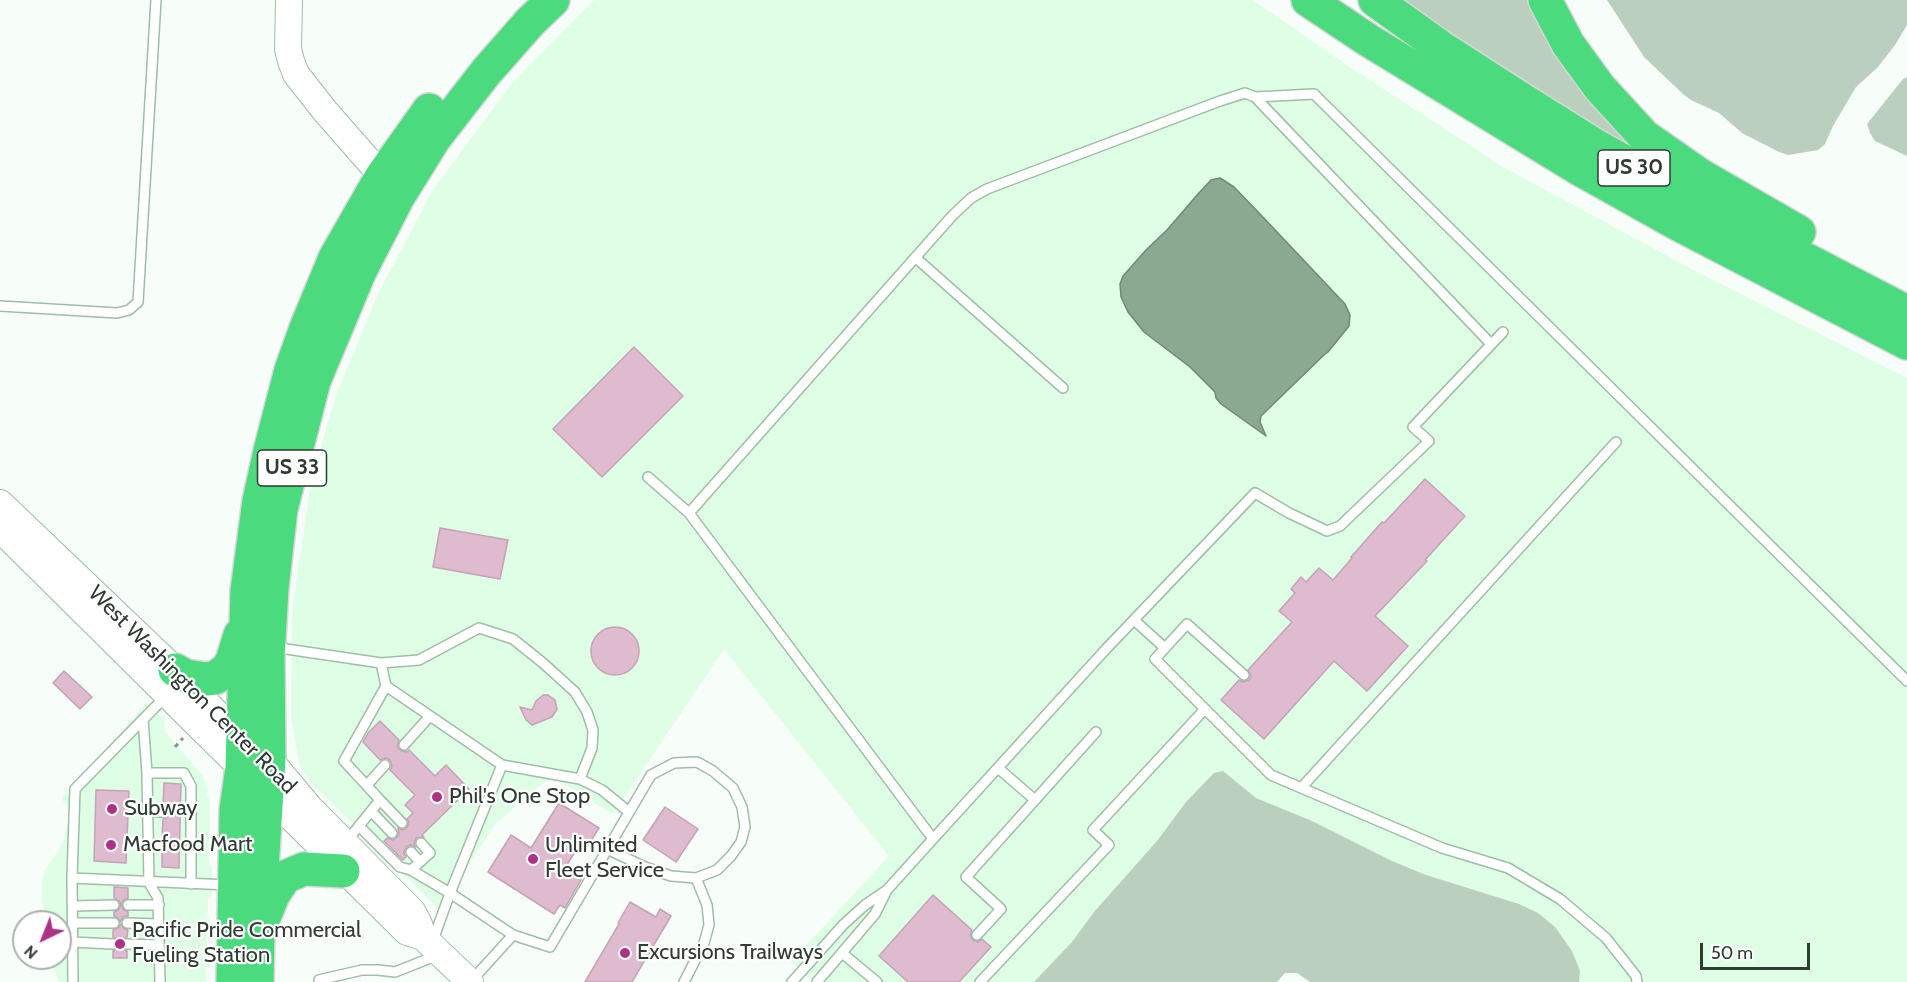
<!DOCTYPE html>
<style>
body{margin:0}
#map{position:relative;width:1907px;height:982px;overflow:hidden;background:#f7fdf8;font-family:Cabin,sans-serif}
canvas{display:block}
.north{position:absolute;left:12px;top:910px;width:60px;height:60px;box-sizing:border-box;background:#fff;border:2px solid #acb1ad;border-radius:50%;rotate:223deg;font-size:16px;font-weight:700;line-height:24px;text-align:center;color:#2f3c32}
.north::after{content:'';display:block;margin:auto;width:21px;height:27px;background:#ad3285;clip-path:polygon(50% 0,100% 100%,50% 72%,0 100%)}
.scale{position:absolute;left:1700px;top:943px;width:110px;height:27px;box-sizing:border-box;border:3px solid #2f3c32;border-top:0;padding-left:8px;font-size:18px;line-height:21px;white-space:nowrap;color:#2f3c32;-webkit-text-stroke:4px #fff;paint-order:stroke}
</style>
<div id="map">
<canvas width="1907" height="982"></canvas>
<div class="north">N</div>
<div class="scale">50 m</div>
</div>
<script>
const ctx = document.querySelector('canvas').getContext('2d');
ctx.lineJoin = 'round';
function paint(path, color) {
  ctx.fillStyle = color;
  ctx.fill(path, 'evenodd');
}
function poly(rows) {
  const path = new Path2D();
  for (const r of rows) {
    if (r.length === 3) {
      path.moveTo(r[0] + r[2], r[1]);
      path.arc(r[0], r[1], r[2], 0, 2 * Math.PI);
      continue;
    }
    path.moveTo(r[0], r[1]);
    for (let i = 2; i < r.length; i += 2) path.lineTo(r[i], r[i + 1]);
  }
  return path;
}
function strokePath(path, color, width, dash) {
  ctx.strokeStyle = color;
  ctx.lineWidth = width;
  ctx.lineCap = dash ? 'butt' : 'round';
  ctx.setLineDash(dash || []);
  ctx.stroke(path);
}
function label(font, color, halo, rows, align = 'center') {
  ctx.font = font + ' Cabin,sans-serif';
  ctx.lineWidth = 4.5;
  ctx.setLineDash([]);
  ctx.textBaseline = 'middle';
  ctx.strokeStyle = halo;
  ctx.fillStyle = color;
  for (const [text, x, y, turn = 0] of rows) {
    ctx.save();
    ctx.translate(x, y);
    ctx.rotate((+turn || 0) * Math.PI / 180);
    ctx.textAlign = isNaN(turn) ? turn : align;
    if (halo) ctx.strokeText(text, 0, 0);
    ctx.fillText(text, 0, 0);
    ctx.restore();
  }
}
paint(poly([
 [594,0,1253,0,1351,68,1503,167,1697,272,1907,378,1907,982,1563,982,1515,920,1042,982,813,982,791,962,889,856,724,649,613,814,551,776,495,824,440,910,311,783,300,766,291,716,292,613,311,481,336,395,379,292,433,190,512,83],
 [146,702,165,720,164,723,166,733,202,775,208,789,206,794,209,799,210,806,209,864,212,868,212,894,208,898,206,982,59,982,51,958,60,958,60,922,46,922,42,901,42,882,45,870,60,848,64,838,69,819,68,808,63,801,63,796,143,707]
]), '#defee5');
paint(poly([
 [1401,0,1530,0,1707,192,1509,76],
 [1607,0,1907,0,1907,25,1895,45,1878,67,1856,87,1833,126,1825,144,1818,150,1788,155,1779,152,1742,133,1719,113,1691,100,1683,94,1644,57],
 [1907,77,1907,156,1875,141,1870,133,1867,124,1903,79],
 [1223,771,1256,798,1312,821,1392,861,1426,875,1519,904,1538,913,1555,927,1572,951,1580,971,1579,982,1310,982,1297,973,1285,973,1277,982,1034,982,1072,942,1094,912,1157,841,1186,802,1214,773]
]), '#bacfbe');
const water = poly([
 [1220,178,1234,187,1261,215,1345,304,1350,315,1349,326,1328,352,1324,355,1261,416,1260,422,1266,436,1221,404,1216,398,1215,392,1190,367,1144,332,1128,312,1121,297,1120,284,1123,276,1146,250,1167,230,1198,194,1211,180,1220,178]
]);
paint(water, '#89aa90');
strokePath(water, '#6e8974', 1.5);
const building = poly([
 [634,347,683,396,602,477,553,429,634,347],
 [1425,479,1465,516,1425,560,1427,561,1375,616,1408,646,1367,691,1334,661,1264,739,1221,700,1239,680,1243,682,1249,680,1251,676,1248,670,1292,622,1279,611,1295,593,1291,589,1301,577,1306,582,1319,568,1333,580,1352,558,1351,557,1382,522,1384,523,1425,479],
 [440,528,508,540,500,579,433,567,440,528],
 [615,651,24],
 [64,671,92,697,80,709,53,683,64,671],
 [543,695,548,695,555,700,557,709,552,717,532,725,526,720,520,707,532,710,536,701,543,695],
 [380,721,399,740,397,747,400,750,406,752,409,750,435,776,446,765,469,789,422,835,424,837,416,838,414,844,416,847,410,845,406,847,404,853,406,857,403,860,384,841,387,838,393,840,397,837,399,834,398,828,403,830,407,827,409,822,407,819,413,813,405,805,415,795,390,770,392,766,390,760,386,758,380,760,363,742,368,733,380,721],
 [164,783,181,784,179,868,162,867,162,853,166,851,169,847,167,842,162,839,163,819,167,817,170,813,168,808,163,805,164,783],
 [96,790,129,791,126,863,94,861,96,790],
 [559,803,599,828,587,847,581,843,564,869,581,880,565,908,560,905,554,914,488,872,511,835,531,848,559,803],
 [665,807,698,829,676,862,643,840,665,807],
 [114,887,128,888,128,898,124,900,121,904,123,909,128,912,128,916,123,917,120,922,118,918,114,916,114,912,118,910,121,905,119,901,114,898,114,887],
 [933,895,972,930,970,936,973,940,978,942,982,939,991,947,959,982,908,982,879,956,933,895],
 [630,902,656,917,660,909,671,916,632,982,585,982,619,924,618,923,630,902],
 [121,924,123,928,128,930,127,937,122,940,120,944,123,949,127,951,127,958,113,958,113,951,118,948,120,944,117,939,113,937,113,930,118,928,121,924]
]);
paint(building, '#dfbbcf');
strokePath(building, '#c5a2b5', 1.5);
const lane = poly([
 [1255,97,1314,94,1907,681],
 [916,258,1063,388],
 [0,306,117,313,129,310,138,302,156,0],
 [648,477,689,513,933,839],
 [689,513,952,216,971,198,987,189,1220,101,1245,93,1255,97,1491,344],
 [1134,620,1165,648],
 [273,647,381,663,419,660,479,628,513,639,543,663,575,692,587,712,593,730,592,748,580,779],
 [1244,675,1187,624,1155,659,1271,775,1442,848,1508,868,1560,899,1606,938,1636,976,1637,982],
 [386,686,502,765,450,893,432,943],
 [143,719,147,773,149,883,158,898,160,982],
 [404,745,430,716],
 [502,765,580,779,602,790,629,812],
 [998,768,1035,800],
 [147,773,184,773,191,786,191,884],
 [367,785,385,765],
 [1302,787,1616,442],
 [380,800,402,823],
 [371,811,392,833],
 [148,812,163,812],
 [359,826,400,867,411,870,450,893,513,935],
 [346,842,380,800,344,761,386,686,381,663],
 [149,846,162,846],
 [607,849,645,867,671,876,696,878],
 [411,852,420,862],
 [411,870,430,853,421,843],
 [72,878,229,885],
 [128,905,159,905],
 [73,906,114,905],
 [73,923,114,923],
 [127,923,158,924],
 [977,935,1001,909,966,877,1096,732],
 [73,942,113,944],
 [127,944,158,945],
 [842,953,877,982],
 [319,980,362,970,378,970,395,972,438,955],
 [472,980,513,935,550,947,651,775,674,763,697,762,713,771,733,788,742,807,745,827,741,842,731,856,717,870,696,878,707,905,709,925,704,943,684,982],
 [73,982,72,878,75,789,166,696],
 [792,982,843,925,865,905,887,890],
 [817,982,875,914,887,890,933,839,1106,649,1255,493,1289,513,1327,531,1340,526,1429,441,1413,427,1503,332],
 [980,982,1109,845,1093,830,1205,709]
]);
const secondary = poly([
 [289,0,288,49,291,61,296,74,325,111,382,176],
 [0,503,175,670,243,741,269,759,310,808,412,911,419,924,423,937],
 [0,529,407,932,423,937,470,982]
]);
const highway = poly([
 [1308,0,1368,40,1576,167,1678,224,1907,343],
 [1375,0,1439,46,1515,95,1596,146,1703,206,1907,312],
 [1545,0,1568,44,1600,88,1644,136,1700,175,1799,232],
 [175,670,186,676,206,679,215,678,227,669,232,661,240,635],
 [265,915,273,895,285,877,304,869,343,871],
 [233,982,236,810,242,768,247,591,259,501,270,451,291,370,306,328,335,258,382,176,429,110],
 [257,982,258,931,269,759,268,657,272,588,281,509,314,381,360,271,398,197,434,139,486,72,530,22,553,0]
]);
strokePath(lane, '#9ebea5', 12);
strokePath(secondary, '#9ebea5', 28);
strokePath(highway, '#d5d8d6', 36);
strokePath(poly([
 [175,747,183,738]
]), '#8a948c', 3, [4.5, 4.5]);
strokePath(lane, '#fff', 9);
strokePath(secondary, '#fff', 26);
strokePath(highway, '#4bda7e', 33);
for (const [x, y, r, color] of [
 [437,797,6,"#ad3285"],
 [112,809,6,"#ad3285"],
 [111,845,6,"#ad3285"],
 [533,859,6,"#ad3285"],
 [120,944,6,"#ad3285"],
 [625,953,6,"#ad3285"]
]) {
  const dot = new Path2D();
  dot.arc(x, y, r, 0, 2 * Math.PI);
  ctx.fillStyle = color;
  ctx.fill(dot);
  strokePath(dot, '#fff', 2);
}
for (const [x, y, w] of [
 [1634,168,72],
 [292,468,69]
]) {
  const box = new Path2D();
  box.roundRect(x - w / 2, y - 18, w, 36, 4.5);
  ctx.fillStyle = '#fff';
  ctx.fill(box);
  strokePath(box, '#2f3c32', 1.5);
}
label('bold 21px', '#2f3c32', null, [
 ["US 30",1634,168],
 ["US 33",292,468]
]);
label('22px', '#2f3c32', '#fff', [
 ["West Washington Center Road",192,690,45]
]);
label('22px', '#2f3c32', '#fff', [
 ["Phil's One Stop",449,797],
 ["Subway",124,809],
 ["Macfood Mart",123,845],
 ["Unlimited",545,846],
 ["Fleet Service",545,871],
 ["Pacific Pride Commercial",132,931],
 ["Fueling Station",132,956],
 ["Excursions Trailways",637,953]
], 'left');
</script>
